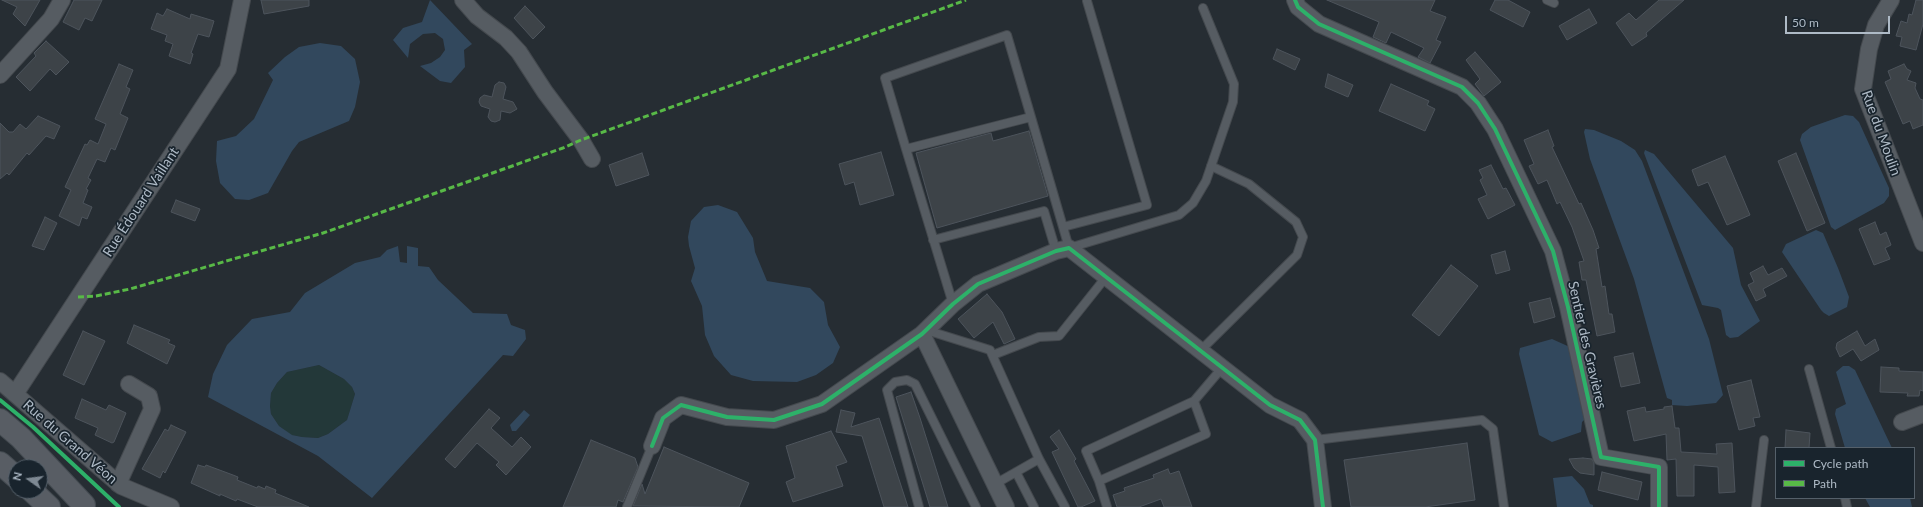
<!DOCTYPE html>
<meta charset="utf-8">
<style>
body{margin:0}
#map{position:relative;width:1923px;height:507px;overflow:hidden;background:#262d33;font-family:Lato,sans-serif}
canvas{display:block}
.legend{position:absolute;left:1775px;top:447px;width:140px;height:52px;box-sizing:border-box;background:#19242d;border:1px solid #55606a;margin:0;padding:5px 7px;list-style:none;font-size:12px;color:#aebac6}
.legend li{display:flex;align-items:center;gap:8px;height:20px}
.legend b{width:20px;border:1px solid #55606a}
.north{position:absolute;left:8px;top:459px;width:40px;height:40px;box-sizing:border-box;background:#19242d;border:1px solid #55606a;border-radius:50%;rotate:284deg;font-size:11px;font-weight:700;line-height:16px;text-align:center;color:#aebac6}
.north::after{content:'';display:block;margin:auto;width:14px;height:18px;background:#7e8993;clip-path:polygon(50% 0,100% 100%,50% 72%,0 100%)}
.scale{position:absolute;left:1785px;top:16px;width:105px;height:18px;box-sizing:border-box;border:2px solid #aebac6;border-top:0;padding-left:5px;font-size:12px;line-height:14px;white-space:nowrap;color:#aebac6;-webkit-text-stroke:3px #19242d;paint-order:stroke}
</style>
<div id="map">
<canvas width="1923" height="507"></canvas>
<ul class="legend">
<li><b style="height:5px;background:#2db169"></b>Cycle path</li>
<li><b style="height:5px;background:#58b947"></b>Path</li>
</ul>
<div class="north">N</div>
<div class="scale">50 m</div>
</div>
<script>
const ctx = document.querySelector('canvas').getContext('2d');
ctx.lineJoin = 'round';
function paint(path, color) {
  ctx.fillStyle = color;
  ctx.fill(path, 'evenodd');
}
function poly(rows) {
  const path = new Path2D();
  for (const r of rows) {
    path.moveTo(r[0], r[1]);
    for (let i = 2; i < r.length; i += 2) path.lineTo(r[i], r[i + 1]);
  }
  return path;
}
function strokePath(path, color, width, dash) {
  ctx.strokeStyle = color;
  ctx.lineWidth = width;
  ctx.lineCap = dash ? 'butt' : 'round';
  ctx.setLineDash(dash || []);
  ctx.stroke(path);
}
function label(font, color, halo, rows, align = 'center') {
  ctx.font = font + ' Lato,sans-serif';
  ctx.lineWidth = 3.5;
  ctx.setLineDash([]);
  ctx.textBaseline = 'middle';
  ctx.strokeStyle = halo;
  ctx.fillStyle = color;
  for (const [text, x, y, turn = 0] of rows) {
    ctx.save();
    ctx.translate(x, y);
    ctx.rotate((+turn || 0) * Math.PI / 180);
    ctx.textAlign = isNaN(turn) ? turn : align;
    if (halo) ctx.strokeText(text, 0, 0);
    ctx.fillText(text, 0, 0);
    ctx.restore();
  }
}
paint(poly([
 [319,365,344,379,352,387,355,394,347,420,328,434,318,438,302,437,291,435,279,426,271,414,270,406,271,393,277,383,287,372]
]), '#233839');
paint(poly([
 [430,0,472,44,464,50,465,67,451,83,440,81,420,66,431,63,440,57,445,50,443,39,435,33,423,34,410,44,408,58,393,40,403,28,422,22],
 [320,43,341,46,355,59,360,82,355,107,349,121,299,142,292,151,268,193,249,200,235,199,220,183,216,161,217,141,236,136,254,119,273,80,268,73,285,57,299,47],
 [1845,115,1853,116,1859,122,1889,188,1889,196,1884,203,1835,230,1831,227,1800,140,1802,134,1811,127],
 [1585,129,1594,130,1621,141,1635,150,1642,161,1709,339,1723,395,1716,403,1687,406,1672,405,1672,400,1667,398,1634,279,1590,159,1584,132],
 [1645,150,1654,154,1733,248,1741,285,1760,321,1738,337,1730,338,1726,335,1721,310,1718,308,1702,305,1647,161,1644,153],
 [718,205,737,212,753,238,755,252,767,281,810,288,824,302,828,325,840,347,833,363,816,375,797,382,753,381,731,375,714,356,705,335,702,306,691,281,695,268,689,246,688,237,691,221,704,207],
 [1816,230,1823,233,1838,268,1849,297,1847,307,1829,316,1824,313,1821,310,1782,252,1786,244],
 [398,246,400,262,407,263,407,246,418,248,418,266,429,267,438,280,473,313,507,314,511,325,525,330,526,339,513,356,503,355,372,498,318,456,208,397,213,374,227,345,252,319,290,312,305,293,355,263,380,257,387,250],
 [319,365,344,379,352,387,355,394,347,420,328,434,318,438,302,437,292,435,279,426,271,414,270,406,271,393,277,383,287,372],
 [1552,339,1572,348,1585,419,1582,422,1581,432,1552,442,1539,435,1519,354,1520,348],
 [1843,366,1849,366,1855,370,1892,448,1845,448,1835,414,1836,409,1846,404,1836,372],
 [524,410,530,415,516,431,512,431,510,425],
 [1572,476,1584,489,1590,504,1593,505,1593,507,1557,507,1553,478],
 [1865,498,1910,498,1912,507,1870,507]
]), '#32485d');
const building = poly([
 [2,0,40,0,25,26,13,14,17,7,2,0],
 [74,0,102,0,92,21,85,18,79,30,63,22,74,0],
 [261,0,309,0,309,6,264,14,261,0],
 [1327,0,1435,0,1430,11,1446,17,1436,40,1441,42,1430,63,1418,57,1424,48,1391,32,1386,43,1373,37,1379,22,1327,0],
 [1495,0,1508,0,1530,12,1523,27,1490,10,1495,0],
 [1659,0,1684,0,1646,33,1647,36,1632,46,1616,23,1629,13,1636,20,1659,0],
 [1916,0,1923,0,1923,24,1916,50,1900,46,1902,37,1896,36,1901,21,1907,23,1909,14,1912,15,1916,0],
 [525,6,545,27,533,39,514,18,525,6],
 [167,9,190,19,191,14,214,21,209,37,198,34,191,53,193,54,190,64,169,56,173,44,165,41,167,35,151,29,157,13,163,16,167,9],
 [1589,9,1597,23,1567,40,1559,26,1589,9],
 [46,41,69,62,56,75,50,69,30,91,16,77,36,56,34,53,46,41],
 [1277,49,1300,59,1295,70,1273,59,1277,49],
 [1475,52,1501,82,1484,96,1475,84,1480,79,1466,60,1475,52],
 [119,64,133,70,126,87,130,89,120,114,128,118,115,150,111,148,105,162,97,159,88,178,91,180,86,189,88,190,83,203,92,207,87,219,82,217,79,226,59,216,71,190,65,187,85,144,87,145,90,140,98,144,106,124,95,119,119,64],
 [1904,64,1907,69,1911,71,1907,80,1916,83,1915,88,1920,99,1923,100,1923,125,1913,129,1910,121,1903,124,1885,82,1891,79,1888,71,1904,64],
 [1328,74,1353,85,1348,97,1325,87,1328,74],
 [499,82,504,83,506,87,503,99,513,102,517,109,510,113,501,111,500,120,495,122,491,121,488,117,490,109,481,106,479,102,480,98,484,95,492,97,495,85,499,82],
 [1391,84,1429,101,1427,105,1435,109,1425,131,1379,111,1391,84],
 [38,116,60,126,54,139,46,136,29,155,27,153,9,175,7,173,0,179,0,123,9,132,13,132,20,124,26,129,38,116],
 [1548,130,1554,146,1552,147,1579,204,1581,203,1593,230,1599,248,1596,249,1602,287,1605,286,1609,314,1612,314,1615,332,1597,336,1586,280,1582,280,1579,262,1584,261,1572,227,1560,202,1557,204,1547,180,1538,184,1529,166,1534,164,1524,140,1548,130],
 [1029,131,1048,196,937,228,916,153,991,133,993,141,1029,131],
 [881,152,894,195,860,205,854,182,845,185,839,164,881,152],
 [642,153,649,175,616,186,609,165,642,153],
 [1796,153,1825,223,1807,231,1778,161,1796,153],
 [1725,156,1750,215,1727,225,1708,182,1698,186,1692,170,1725,156],
 [1491,165,1503,189,1506,188,1515,205,1488,219,1478,199,1487,195,1480,180,1483,178,1479,170,1491,165],
 [176,200,200,209,195,221,171,212,176,200],
 [45,217,57,223,44,250,32,246,45,217],
 [1875,222,1880,235,1886,232,1891,245,1885,248,1890,259,1874,265,1859,229,1875,222],
 [1505,251,1510,270,1496,274,1491,255,1505,251],
 [1451,265,1478,286,1439,336,1412,315,1451,265],
 [1763,266,1768,275,1782,268,1787,276,1763,289,1766,296,1756,301,1748,285,1754,282,1750,273,1763,266],
 [987,294,1002,312,1015,339,1004,344,993,322,974,338,958,319,987,294],
 [1550,298,1555,317,1534,323,1529,303,1550,298],
 [134,325,170,340,168,343,175,346,167,364,127,343,134,325],
 [83,331,105,341,84,385,63,375,83,331],
 [1857,331,1865,346,1875,339,1879,350,1861,361,1853,349,1840,357,1836,348,1837,343,1857,331],
 [1633,353,1640,383,1621,387,1614,357,1633,353],
 [1881,367,1899,368,1899,371,1923,372,1923,391,1920,390,1919,396,1907,396,1908,393,1880,392,1881,367],
 [1751,380,1760,417,1753,418,1755,426,1739,430,1727,386,1751,380],
 [911,392,920,418,948,507,930,507,896,397,911,392],
 [82,399,106,410,109,405,126,413,114,442,112,443,95,435,98,428,75,418,82,399],
 [1672,406,1675,428,1679,428,1681,452,1717,454,1716,444,1732,443,1735,492,1719,493,1718,467,1694,465,1694,496,1677,496,1676,459,1667,460,1666,434,1634,441,1627,411,1645,407,1646,412,1664,409,1664,407,1672,406],
 [489,409,500,418,491,428,512,447,521,437,531,447,506,475,496,465,499,462,477,443,455,468,445,459,489,409],
 [841,410,855,413,851,427,879,418,908,507,884,507,862,436,836,432,841,410],
 [171,425,186,432,165,473,163,471,160,478,142,469,165,429,168,431,171,425],
 [1059,430,1076,459,1074,461,1095,501,1081,507,1078,507,1052,452,1059,449,1050,437,1059,430],
 [1786,430,1810,433,1809,448,1785,448,1786,430],
 [831,431,847,462,836,466,843,486,793,502,786,482,795,478,786,446,831,431],
 [591,440,635,458,638,467,623,502,618,500,616,507,563,507,591,440],
 [1467,443,1475,500,1425,507,1351,507,1344,460,1467,443],
 [664,447,749,483,739,507,633,506,642,484,645,494,664,447],
 [1583,458,1592,459,1594,463,1594,475,1580,473,1574,468,1569,459,1583,458],
 [198,465,205,467,206,465,233,475,238,477,237,480,257,488,258,486,265,489,266,486,276,490,275,493,309,507,258,507,237,499,236,501,220,494,220,496,191,483,198,465],
 [1168,469,1170,474,1179,471,1192,507,1164,507,1161,499,1139,507,1117,507,1113,495,1125,491,1124,488,1154,478,1153,475,1168,469],
 [1602,472,1642,482,1638,500,1598,490,1602,472]
]);
paint(building, '#3d4348');
strokePath(building, '#4d545c', 1);
const service = poly([
 [1547,0,1554,3],
 [1031,117,906,149,885,78,1007,35,1031,117,1063,227,1069,248,1179,215,1193,203,1206,181,1233,102,1234,84,1203,8],
 [906,149,953,304],
 [1063,227,1147,205,1087,1],
 [933,240,1044,211,1056,251],
 [926,330,990,350,1039,459,1065,507],
 [1200,351,1297,255,1303,237,1296,222,1249,184,1211,166],
 [993,355,1039,337,1059,336,1106,277],
 [1809,369,1831,448],
 [1315,440,1482,420,1493,429,1504,507],
 [1016,472,1034,507],
 [1099,481,1206,434,1194,401],
 [995,484,1039,459],
 [1845,498,1847,507],
 [627,507,652,446],
 [919,507,887,390,895,382,907,380,915,384,976,507],
 [1107,507,1099,481,1086,451,1194,401,1222,368],
 [1756,507,1764,440]
]);
const minor = poly([
 [463,0,477,16,506,38,519,52,545,92,581,140,592,159],
 [1295,0,1298,7,1319,24,1462,87,1478,103,1495,129,1553,251,1568,307,1601,457,1659,467,1659,507],
 [1891,0,1876,25,1869,49,1863,89,1923,243],
 [0,75,51,19,62,0],
 [922,334,1006,507],
 [0,381,121,486,171,507],
 [15,394,228,69,242,0],
 [1902,422,1923,414],
 [652,446,663,418,681,405,727,417,774,420,822,404,922,334,953,304,978,284,1056,251,1069,248,1270,405,1300,420,1315,440,1323,507],
 [118,484,152,409,149,396,129,384]
]);
const primary = poly([
 [0,420,21,438,84,505],
 [0,463,16,477],
 [32,491,49,507]
]);
strokePath(service, '#44494e', 10);
strokePath(minor, '#44494e', 18);
strokePath(primary, '#434a50', 24);
strokePath(service, '#565c62', 8);
strokePath(minor, '#565c62', 16);
strokePath(primary, '#585d64', 22);
strokePath(poly([
 [78,297,96,296,130,289,323,233,563,148,581,140,966,0]
]), '#58b947', 3, [6, 3]);
strokePath(poly([
 [1295,0,1298,7,1319,24,1462,87,1478,103,1495,129,1553,251,1568,307,1601,457,1659,467,1659,507],
 [0,400,33,427,119,507],
 [652,446,663,418,681,405,727,417,774,420,822,404,922,334,953,304,978,284,1056,251,1069,248,1270,405,1300,420,1315,440,1323,507]
]), '#2db169', 4);
label('14px', '#aebac6', '#19242d', [
 ["Rue du Moulin",1881,133,70],
 ["Rue Édouard Vaillant",141,202,-57],
 ["Sentier des Gravières",1587,345,77],
 ["Rue du Grand Véon",70,442,41]
]);
</script>
